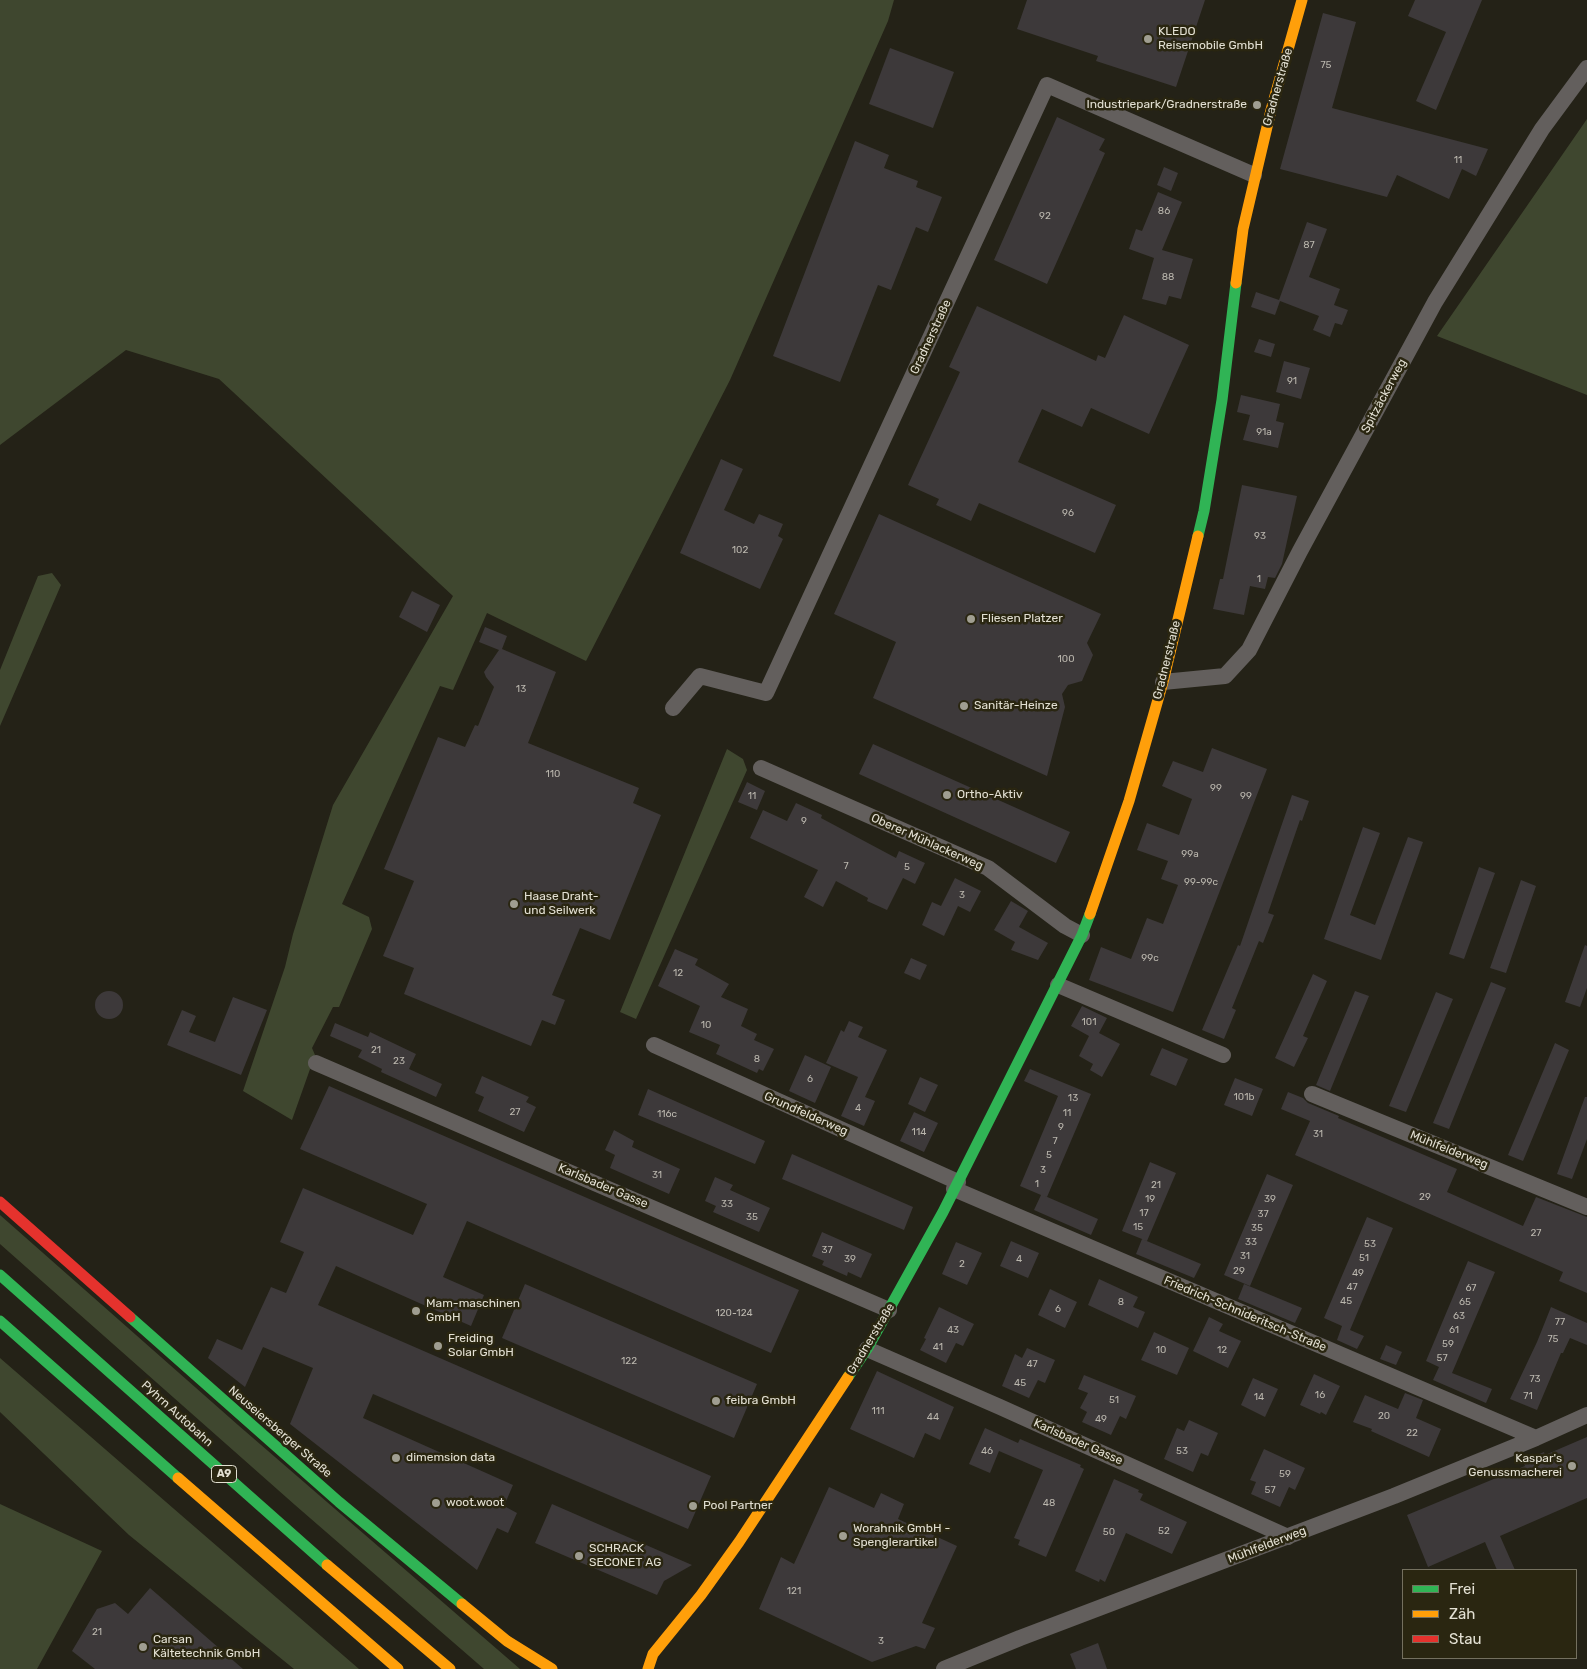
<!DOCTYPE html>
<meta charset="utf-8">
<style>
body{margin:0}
#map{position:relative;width:1587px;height:1669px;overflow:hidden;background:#242217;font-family:Rubik,sans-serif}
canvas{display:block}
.legend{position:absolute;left:1402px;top:1569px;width:175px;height:90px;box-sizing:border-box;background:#2a2611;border:1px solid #74705f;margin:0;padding:6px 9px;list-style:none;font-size:15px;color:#e3e0d3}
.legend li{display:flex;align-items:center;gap:10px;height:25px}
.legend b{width:25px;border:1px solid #74705f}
</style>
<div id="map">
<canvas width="1587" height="1669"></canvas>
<ul class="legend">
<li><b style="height:6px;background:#30b455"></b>Frei</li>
<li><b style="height:6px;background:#ff9f0a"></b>Zäh</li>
<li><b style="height:6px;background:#e5322d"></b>Stau</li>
</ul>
</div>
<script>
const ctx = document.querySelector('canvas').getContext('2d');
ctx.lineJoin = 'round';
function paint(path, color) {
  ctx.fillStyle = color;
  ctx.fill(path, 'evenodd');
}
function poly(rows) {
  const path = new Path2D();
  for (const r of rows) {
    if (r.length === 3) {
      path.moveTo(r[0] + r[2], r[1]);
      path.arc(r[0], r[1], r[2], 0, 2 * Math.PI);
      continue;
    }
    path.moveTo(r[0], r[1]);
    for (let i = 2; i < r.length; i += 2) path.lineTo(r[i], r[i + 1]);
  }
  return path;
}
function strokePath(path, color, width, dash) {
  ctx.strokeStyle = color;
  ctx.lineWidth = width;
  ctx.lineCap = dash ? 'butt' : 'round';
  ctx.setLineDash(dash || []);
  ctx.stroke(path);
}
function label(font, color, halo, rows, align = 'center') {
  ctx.font = font + ' Rubik,sans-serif';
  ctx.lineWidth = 5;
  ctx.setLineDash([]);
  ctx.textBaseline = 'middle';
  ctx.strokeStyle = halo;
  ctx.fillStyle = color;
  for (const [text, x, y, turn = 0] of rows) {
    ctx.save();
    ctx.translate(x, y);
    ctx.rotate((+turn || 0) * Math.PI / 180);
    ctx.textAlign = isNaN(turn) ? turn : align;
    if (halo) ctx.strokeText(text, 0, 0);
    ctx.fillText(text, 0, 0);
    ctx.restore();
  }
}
paint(poly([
 [0,0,894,0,888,21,730,380,586,661,487,613,453,690,440,686,342,904,369,917,372,929,339,1007,333,1007,312,1048,315,1055,292,1120,243,1091,285,967,293,934,333,805,453,596,219,379,126,350,0,445],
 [1587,119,1587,395,1437,336],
 [52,573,61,585,0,726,0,670,38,576],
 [727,749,743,759,747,770,636,1019,620,1012],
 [0,1215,238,1425,520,1669,484,1669,295,1505,0,1244],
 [0,1358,181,1515,359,1669,294,1669,129,1535,0,1412],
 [0,1504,102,1551,37,1669,0,1669]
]), '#3f472f');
paint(poly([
 [1027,0,1205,0,1176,87,1096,61,1098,56,1017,29],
 [1415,0,1482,0,1436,110,1416,101,1446,32,1408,16],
 [1323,13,1356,22,1332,108,1488,149,1476,176,1462,169,1449,199,1397,175,1387,197,1280,169],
 [890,48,954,72,933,128,869,104],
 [1057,117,1105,139,1099,150,1105,153,1047,284,994,260],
 [855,141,889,155,884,168,918,181,916,187,942,197,928,232,916,227,891,290,878,285,840,382,773,356],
 [1164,167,1178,173,1171,191,1157,185],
 [1158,192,1182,202,1162,250,1193,259,1181,299,1169,296,1166,305,1142,299,1154,258,1129,249,1136,229,1142,231],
 [1307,222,1327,229,1309,277,1340,289,1334,305,1348,310,1342,325,1335,323,1330,337,1313,330,1319,316,1280,301,1275,315,1251,307,1256,292,1279,300],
 [977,306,1096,361,1098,355,1105,358,1124,315,1189,345,1149,434,1091,408,1082,427,1042,409,1018,462,1116,505,1095,553,979,503,971,521,936,505,939,499,908,485,960,372,949,367],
 [1259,339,1275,344,1271,357,1254,352],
 [1284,361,1310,368,1301,399,1276,392],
 [1241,395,1280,404,1276,421,1284,423,1278,448,1243,440,1250,415,1237,412],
 [721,459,743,469,724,510,754,524,759,514,783,524,778,536,783,539,760,589,680,553],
 [1242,485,1297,496,1282,564,1275,578,1268,577,1265,589,1250,586,1244,615,1213,609,1220,579,1223,579],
 [879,514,1101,614,1087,643,1093,655,1082,681,1068,685,1062,694,1065,707,1047,776,873,698,896,642,834,614],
 [412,591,440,605,427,632,399,617],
 [485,627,507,636,502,649,556,672,528,743,639,788,633,803,661,815,610,940,580,928,552,995,565,1000,555,1025,542,1020,531,1046,404,994,414,968,383,956,414,881,384,869,438,737,465,747,475,725,478,726,494,687,486,677,484,672,499,650,479,642],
 [873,744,1070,832,1056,863,859,774],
 [1212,748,1267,769,1173,1012,1089,980,1101,947,1131,959,1147,918,1163,924,1178,885,1161,879,1168,861,1137,850,1147,823,1179,835,1192,799,1162,786,1173,761,1203,772],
 [747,782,765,791,757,810,738,802],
 [1292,795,1309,801,1302,821,1300,820,1268,913,1274,915,1263,943,1259,941,1232,1008,1236,1010,1224,1039,1202,1030,1238,945,1240,946],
 [796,803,822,815,821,818,896,858,899,851,925,863,915,884,903,878,887,910,867,901,868,898,836,881,823,907,804,897,818,870,750,838,763,810,787,821],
 [1363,827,1380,833,1350,915,1375,925,1408,837,1423,842,1381,960,1324,939],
 [1479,867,1495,873,1464,959,1449,954],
 [955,878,981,891,970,912,958,906,944,936,922,925,932,902,941,906],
 [1521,880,1536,886,1506,973,1490,968],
 [1011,901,1028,911,1019,927,1048,943,1038,960,1011,950,1015,942,994,930],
 [1585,945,1587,946,1587,988,1580,1007,1565,1002],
 [675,949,698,959,695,965,729,984,721,997,748,1009,741,1026,757,1034,754,1040,774,1049,763,1071,759,1069,757,1073,716,1054,720,1045,689,1032,700,1006,658,986],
 [911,958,927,965,920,980,904,973],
 [1313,974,1327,981,1303,1036,1308,1038,1294,1067,1275,1058],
 [1491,982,1506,988,1449,1129,1433,1123],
 [109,1005,14],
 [1355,991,1369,996,1330,1091,1316,1085],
 [1436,992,1453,999,1406,1112,1389,1106],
 [233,997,267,1010,241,1075,167,1045,182,1010,196,1016,189,1032,215,1042],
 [1082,1006,1107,1018,1099,1033,1120,1044,1102,1077,1090,1070,1093,1064,1079,1056,1089,1036,1071,1026],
 [849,1021,863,1027,858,1037,887,1050,865,1097,875,1101,864,1126,841,1116,858,1077,826,1063,841,1030,844,1032],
 [335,1023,368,1037,370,1032,416,1054,409,1069,442,1084,436,1097,381,1072,382,1069,358,1057,362,1050,330,1036],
 [1555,1043,1569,1050,1523,1161,1508,1155],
 [1162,1048,1188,1059,1176,1086,1150,1075],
 [805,1055,831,1067,815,1103,789,1091],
 [1030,1069,1091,1094,1047,1197,1045,1196,1098,1219,1091,1235,1034,1210,1041,1195,1020,1186,1058,1096,1024,1081],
 [482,1076,529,1097,526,1102,536,1107,524,1132,478,1111,484,1097,475,1093],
 [920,1077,938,1085,925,1112,908,1104],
 [1235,1078,1263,1089,1252,1116,1224,1105],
 [329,1086,799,1290,771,1353,467,1221,443,1277,484,1295,471,1326,336,1266,318,1305,711,1476,688,1529,373,1394,363,1418,513,1485,504,1506,517,1513,508,1533,497,1528,477,1570,290,1424,313,1368,263,1347,245,1387,208,1358,217,1339,242,1350,271,1287,286,1293,304,1252,280,1242,303,1188,413,1235,427,1204,300,1149],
 [648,1089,765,1141,755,1164,638,1115],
 [1288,1092,1303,1098,1308,1103,1339,1116,1338,1118,1457,1169,1447,1192,1523,1226,1536,1197,1587,1217,1587,1293,1559,1281,1563,1272,1295,1155,1310,1121,1281,1109],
 [1585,1097,1587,1097,1587,1139,1572,1179,1557,1174],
 [914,1112,938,1123,924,1152,900,1141],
 [614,1130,634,1141,632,1147,680,1169,669,1194,610,1168,615,1155,605,1150],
 [792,1154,913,1207,904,1230,782,1179],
 [1150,1162,1176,1173,1147,1241,1122,1231],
 [1267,1174,1293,1185,1250,1286,1224,1275],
 [715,1177,733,1185,730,1190,770,1208,759,1232,713,1212,716,1206,705,1201],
 [1367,1217,1393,1228,1350,1330,1364,1336,1357,1349,1337,1340,1342,1326,1324,1318],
 [822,1232,872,1254,861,1278,848,1272,847,1276,822,1265,824,1261,812,1256],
 [1142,1239,1201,1264,1194,1278,1136,1254],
 [1011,1241,1039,1253,1028,1278,1000,1266],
 [956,1242,982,1253,967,1285,942,1274],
 [1468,1261,1495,1272,1452,1373,1492,1389,1486,1403,1433,1380,1439,1367,1426,1361],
 [1099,1279,1138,1297,1133,1307,1145,1312,1138,1328,1088,1305],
 [525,1284,757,1384,734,1438,502,1338],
 [1244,1284,1302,1308,1295,1323,1238,1299],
 [1050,1289,1077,1302,1065,1328,1038,1315],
 [939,1307,974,1324,963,1346,956,1343,946,1363,920,1350,926,1339,924,1338],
 [1551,1307,1587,1323,1587,1345,1570,1338,1563,1353,1561,1353,1537,1410,1510,1399,1537,1342],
 [1209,1317,1223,1324,1219,1331,1241,1341,1228,1368,1193,1351],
 [1154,1332,1189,1348,1177,1375,1141,1360],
 [1386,1345,1402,1352,1396,1365,1380,1359],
 [1027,1348,1055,1360,1045,1383,1038,1380,1029,1398,1002,1386,1015,1354,1022,1358],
 [877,1371,954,1407,940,1440,925,1433,914,1458,850,1429],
 [1314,1374,1340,1386,1326,1415,1321,1412,1320,1414,1300,1405],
 [1084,1375,1136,1396,1126,1419,1120,1416,1111,1435,1082,1422,1087,1412,1080,1408,1088,1393,1078,1389],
 [1253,1378,1278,1389,1265,1417,1241,1405],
 [1405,1393,1423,1400,1416,1418,1441,1429,1429,1457,1371,1431,1372,1429,1353,1422,1365,1395,1398,1409],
 [1189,1420,1218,1433,1208,1456,1201,1453,1193,1472,1164,1459,1177,1428,1184,1431],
 [985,1428,1018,1443,1020,1439,1081,1465,1080,1467,1084,1469,1046,1557,1018,1545,1020,1540,1014,1538,1043,1470,999,1451,990,1473,969,1464],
 [1587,1437,1587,1498,1500,1536,1515,1570,1497,1570,1485,1542,1428,1567,1407,1515,1525,1466,1523,1461,1544,1452,1545,1455],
 [1264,1449,1305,1468,1295,1490,1289,1487,1280,1507,1251,1494,1256,1482,1250,1480],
 [1114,1479,1139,1490,1138,1492,1143,1494,1140,1500,1187,1522,1172,1554,1126,1533,1105,1582,1100,1579,1099,1582,1075,1571],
 [829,1487,874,1508,881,1493,904,1504,898,1519,957,1546,922,1623,935,1628,925,1649,916,1646,872,1662,759,1609,781,1557,794,1564],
 [552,1504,692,1565,664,1581,657,1595,535,1543],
 [150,1588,243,1669,95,1669,72,1651,97,1609,115,1603,128,1614],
 [1098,1643,1107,1669,1076,1669,1070,1654]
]), '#3d393a');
strokePath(poly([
 [1163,682,1225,676,1249,650,1300,551,1435,302,1542,129,1587,68],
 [673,708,700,676,766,693,1047,85,1254,175],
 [761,768,988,868,1065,926,1082,935],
 [1058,985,1223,1055],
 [654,1045,958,1182],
 [316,1063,889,1310],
 [1312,1094,1587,1207],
 [954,1189,1536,1438],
 [867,1349,1000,1407,1288,1537],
 [944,1669,1020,1638,1394,1496,1536,1438,1587,1415]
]), '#635f5d', 16);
strokePath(poly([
 [1198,536,1204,511,1222,400,1236,283],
 [0,1275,327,1565],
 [130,1317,339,1502,462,1604],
 [0,1321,178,1478],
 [848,1377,867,1349,943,1212,1082,935,1090,914]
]), '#30b455', 11);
strokePath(poly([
 [1236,283,1243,229,1271,110,1302,0],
 [1090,914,1129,801,1163,682,1198,536],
 [178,1478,398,1669],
 [327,1565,450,1669],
 [462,1604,507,1641,552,1669],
 [648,1669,653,1654,701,1595,739,1542,848,1377]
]), '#ff9f0a', 11);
strokePath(poly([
 [0,1202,130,1317]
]), '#e5322d', 11);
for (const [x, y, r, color] of [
 [1148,39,5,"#a09e91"],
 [1257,105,5,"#a09e91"],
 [971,619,5,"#a09e91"],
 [964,706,5,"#a09e91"],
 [947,795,5,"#a09e91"],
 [514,904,5,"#a09e91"],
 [416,1311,5,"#a09e91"],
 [438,1346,5,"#a09e91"],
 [716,1401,5,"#a09e91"],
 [396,1458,5,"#a09e91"],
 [1572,1466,5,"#a09e91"],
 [436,1503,5,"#a09e91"],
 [693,1506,5,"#a09e91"],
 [843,1536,5,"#a09e91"],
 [579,1556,5,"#a09e91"],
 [143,1647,5,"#a09e91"]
]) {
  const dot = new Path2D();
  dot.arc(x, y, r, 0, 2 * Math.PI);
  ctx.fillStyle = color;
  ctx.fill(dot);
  strokePath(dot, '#2a2611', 2);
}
label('10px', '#bab6ad', null, [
 ["75",1326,65],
 ["11",1458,160],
 ["86",1164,211],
 ["92",1045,216],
 ["87",1309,245],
 ["88",1168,277],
 ["91",1292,381],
 ["91a",1264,432],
 ["96",1068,513],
 ["93",1260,536],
 ["102",740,550],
 ["1",1259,579],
 ["100",1066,659],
 ["13",521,689],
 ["110",553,774],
 ["99",1216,788],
 ["11",752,796],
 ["99",1246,796],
 ["9",804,821],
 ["99a",1190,854],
 ["7",846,866],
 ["5",907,867],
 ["99-99c",1201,882],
 ["3",962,895],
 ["99c",1150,958],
 ["12",678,973],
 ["101",1089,1022],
 ["10",706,1025],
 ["21",376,1050],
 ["8",757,1059],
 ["23",399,1061],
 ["6",810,1079],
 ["101b",1244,1097],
 ["13",1073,1098],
 ["4",858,1108],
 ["27",515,1112],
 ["11",1067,1113],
 ["116c",667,1114],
 ["9",1061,1127],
 ["114",919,1132],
 ["31",1318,1134],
 ["7",1055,1141],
 ["5",1049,1155],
 ["3",1043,1170],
 ["31",657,1175],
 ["1",1037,1184],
 ["21",1156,1185],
 ["29",1425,1197],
 ["19",1150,1199],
 ["39",1270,1199],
 ["33",727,1204],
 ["17",1144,1213],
 ["37",1263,1214],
 ["35",752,1217],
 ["15",1138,1227],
 ["35",1257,1228],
 ["27",1536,1233],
 ["33",1251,1242],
 ["53",1370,1244],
 ["37",827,1250],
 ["31",1245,1256],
 ["51",1364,1258],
 ["39",850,1259],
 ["4",1019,1259],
 ["2",962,1264],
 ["29",1239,1271],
 ["49",1358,1273],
 ["47",1352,1287],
 ["67",1471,1288],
 ["45",1346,1301],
 ["8",1121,1302],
 ["65",1465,1302],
 ["6",1058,1309],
 ["120-124",734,1313],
 ["63",1459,1316],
 ["77",1560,1322],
 ["43",953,1330],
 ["61",1454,1330],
 ["75",1553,1339],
 ["59",1448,1344],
 ["41",938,1347],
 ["10",1161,1350],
 ["12",1222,1350],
 ["57",1442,1358],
 ["122",629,1361],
 ["47",1032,1364],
 ["73",1535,1379],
 ["45",1020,1383],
 ["16",1320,1395],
 ["71",1528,1396],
 ["14",1259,1397],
 ["51",1114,1400],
 ["111",878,1411],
 ["20",1384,1416],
 ["44",933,1417],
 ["49",1101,1419],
 ["22",1412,1433],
 ["46",987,1451],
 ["53",1182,1451],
 ["59",1285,1474],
 ["57",1270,1490],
 ["48",1049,1503],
 ["52",1164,1531],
 ["50",1109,1532],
 ["121",794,1591],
 ["21",97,1632],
 ["3",881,1641]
]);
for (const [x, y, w] of [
 [224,1474,25]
]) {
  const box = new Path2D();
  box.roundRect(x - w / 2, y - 8.5, w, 17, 4);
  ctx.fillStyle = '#2a2611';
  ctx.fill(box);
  strokePath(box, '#e3e0d3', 1);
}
label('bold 11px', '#e3e0d3', null, [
 ["A9",224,1474]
]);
label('12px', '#e3e0d3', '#2a2611', [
 ["KLEDO",1158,32],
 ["Reisemobile GmbH",1158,46],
 ["Industriepark/Gradnerstraße",1247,105,"right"],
 ["Fliesen Platzer",981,619],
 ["Sanitär-Heinze",974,706],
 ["Ortho-Aktiv",957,795],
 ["Haase Draht-",524,897],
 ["und Seilwerk",524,911],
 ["Mam-maschinen",426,1304],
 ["GmbH",426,1318],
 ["Freiding",448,1339],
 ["Solar GmbH",448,1353],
 ["feibra GmbH",726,1401],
 ["dimemsion data",406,1458],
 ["Kaspar's",1562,1459,"right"],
 ["Genussmacherei",1562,1473,"right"],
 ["woot.woot",446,1503],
 ["Pool Partner",703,1506],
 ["Worahnik GmbH -",853,1529],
 ["Spenglerartikel",853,1543],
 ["SCHRACK",589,1549],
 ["SECONET AG",589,1563],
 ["Carsan",153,1640],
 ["Kältetechnik GmbH",153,1654]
], 'left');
label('12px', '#e3e0d3', '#2a2611', [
 ["Gradnerstraße",1278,87,-74],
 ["Gradnerstraße",931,337,-65],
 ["Spitzäckerweg",1384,396,-62],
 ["Gradnerstraße",1167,660,-76],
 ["Oberer Mühlackerweg",927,842,24],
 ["Grundfelderweg",806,1114,24],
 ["Mühlfelderweg",1449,1150,22],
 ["Karlsbader Gasse",603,1186,23],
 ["Friedrich-Schnideritsch-Straße",1245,1314,23],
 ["Gradnerstraße",871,1339,-59],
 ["Pyhrn Autobahn",177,1414,42],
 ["Neuseiersberger Straße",280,1432,41],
 ["Karlsbader Gasse",1078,1442,24],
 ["Mühlfelderweg",1267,1545,-21]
]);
</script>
